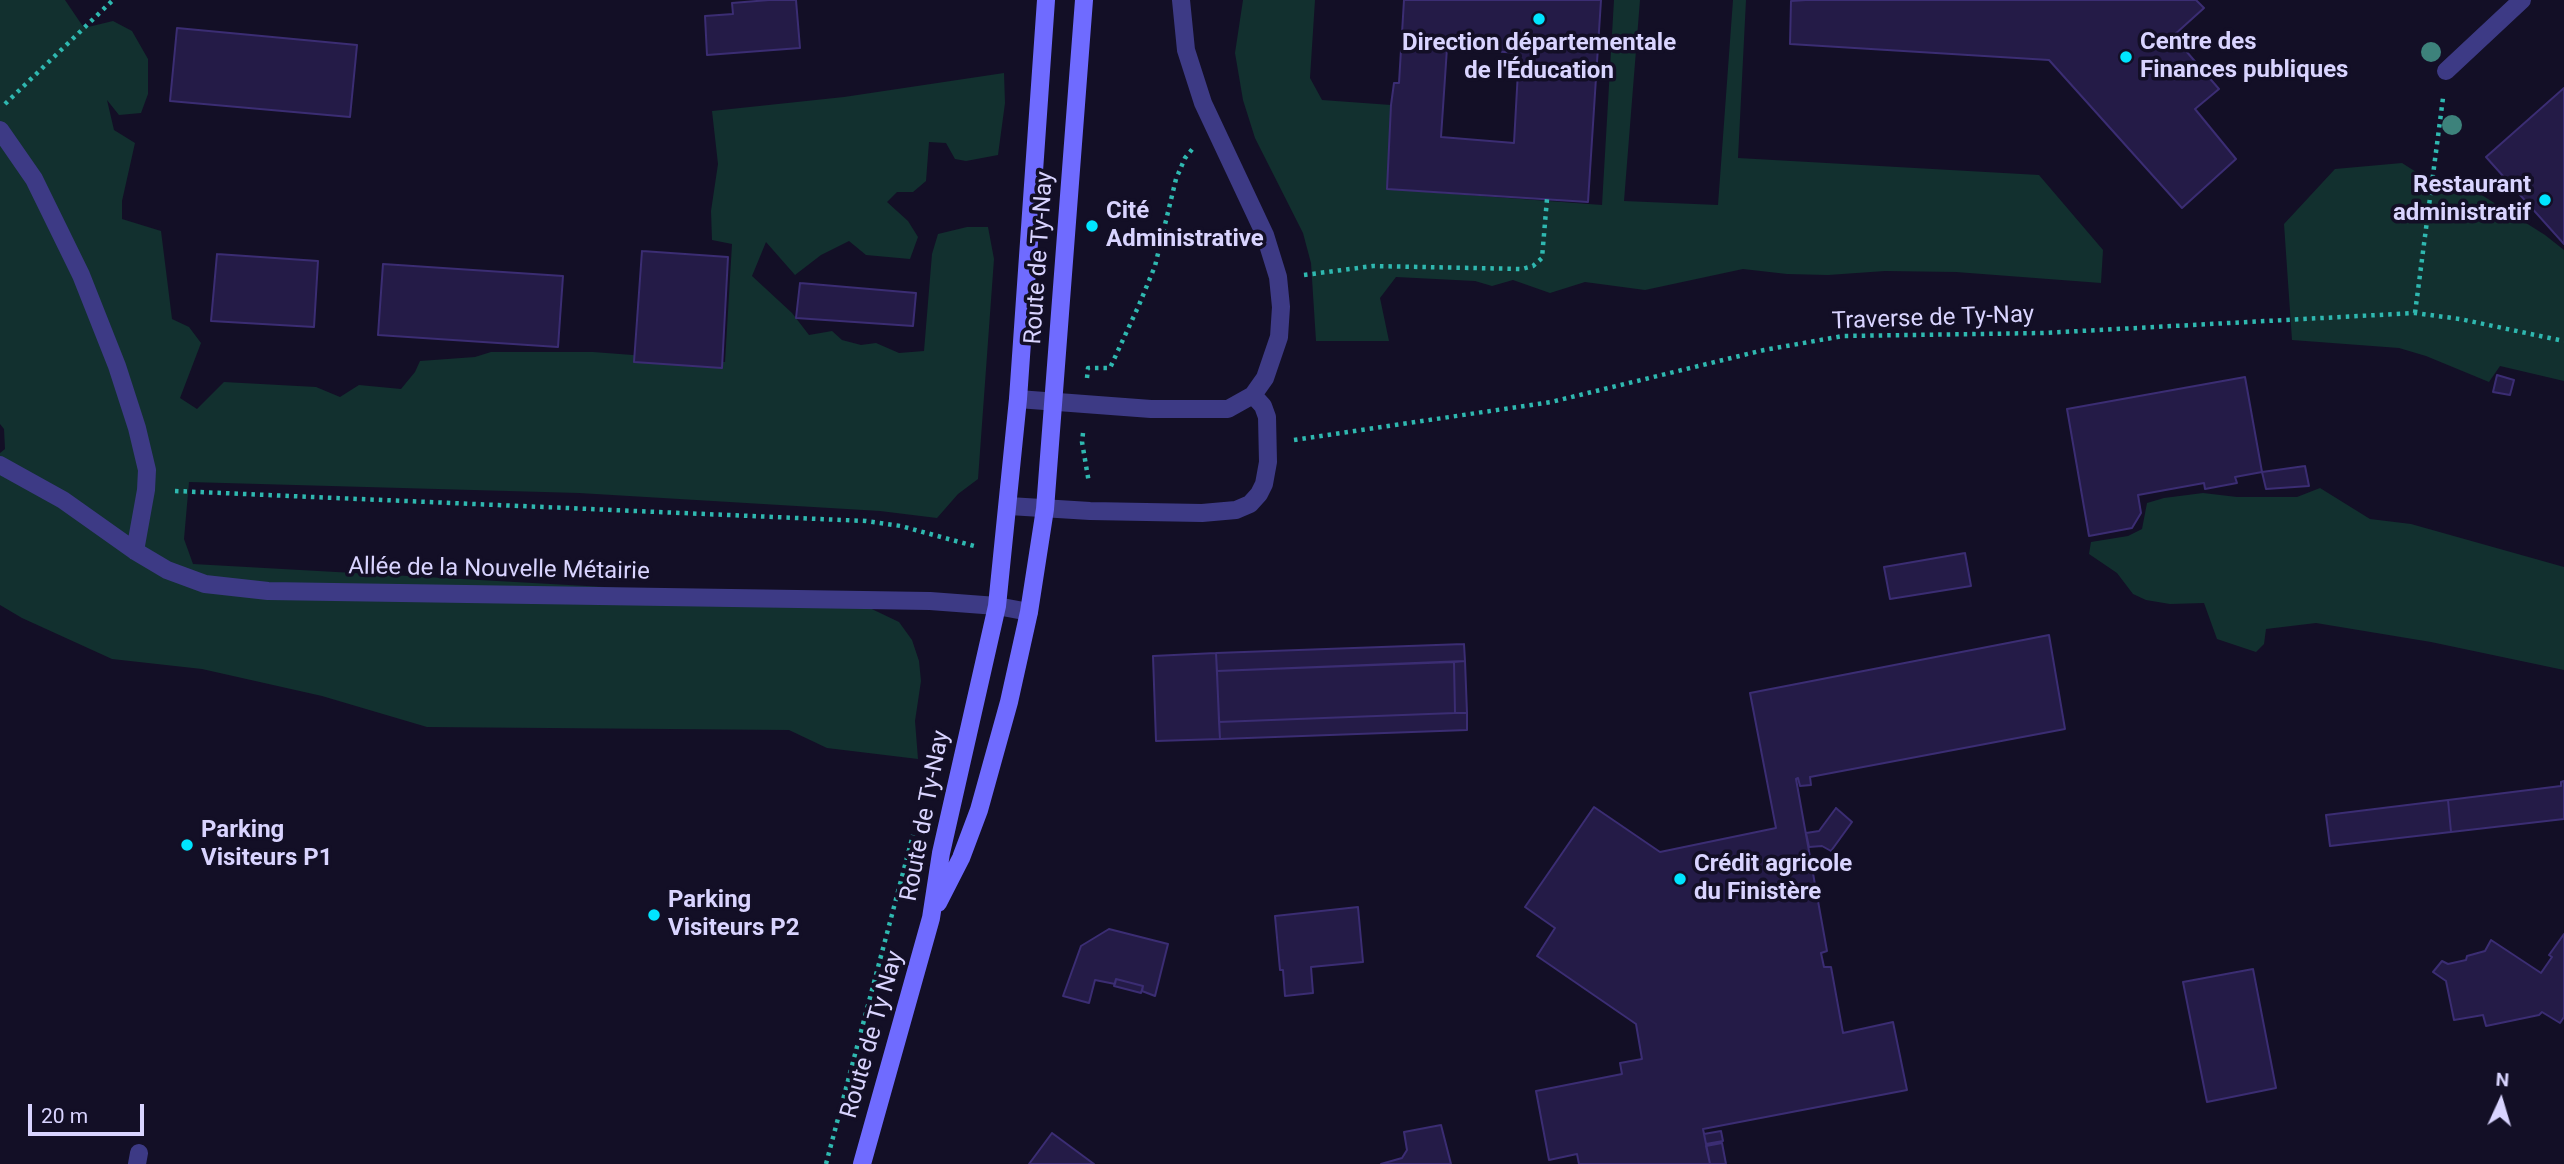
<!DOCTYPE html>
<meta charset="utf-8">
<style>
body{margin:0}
#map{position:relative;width:2564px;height:1164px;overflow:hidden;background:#130f26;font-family:Roboto,sans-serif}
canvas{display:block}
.north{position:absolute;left:2466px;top:1066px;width:70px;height:70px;-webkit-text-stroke:5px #130f26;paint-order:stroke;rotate:4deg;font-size:19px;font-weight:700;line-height:28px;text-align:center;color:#d9d4ff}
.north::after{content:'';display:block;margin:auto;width:24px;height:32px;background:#d9d4ff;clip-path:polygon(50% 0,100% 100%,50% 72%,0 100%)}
.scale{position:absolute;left:28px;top:1104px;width:116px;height:32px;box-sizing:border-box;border:4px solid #d9d4ff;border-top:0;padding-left:9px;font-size:21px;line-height:24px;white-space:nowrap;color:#d9d4ff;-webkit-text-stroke:5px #130f26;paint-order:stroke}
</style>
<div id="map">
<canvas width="2564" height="1164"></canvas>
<div class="north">N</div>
<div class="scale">20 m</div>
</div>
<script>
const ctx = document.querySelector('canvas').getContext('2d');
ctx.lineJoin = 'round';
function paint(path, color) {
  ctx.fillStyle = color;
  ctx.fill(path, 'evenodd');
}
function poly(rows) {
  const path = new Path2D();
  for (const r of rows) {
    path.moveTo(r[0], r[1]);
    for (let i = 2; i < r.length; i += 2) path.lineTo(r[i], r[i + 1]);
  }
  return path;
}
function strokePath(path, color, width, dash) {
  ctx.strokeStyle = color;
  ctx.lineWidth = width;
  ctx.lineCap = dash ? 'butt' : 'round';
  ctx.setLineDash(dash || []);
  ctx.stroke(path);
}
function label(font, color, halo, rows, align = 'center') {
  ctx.font = font + ' Roboto,sans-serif';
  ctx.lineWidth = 7;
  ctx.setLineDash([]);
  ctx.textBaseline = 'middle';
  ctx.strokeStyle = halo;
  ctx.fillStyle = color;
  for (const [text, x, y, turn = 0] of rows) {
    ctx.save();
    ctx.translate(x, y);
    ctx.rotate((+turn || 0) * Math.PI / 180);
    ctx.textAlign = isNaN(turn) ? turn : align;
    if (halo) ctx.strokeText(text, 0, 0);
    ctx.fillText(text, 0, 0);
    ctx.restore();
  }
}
paint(poly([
 [0,0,65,0,84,28,113,21,132,31,148,59,148,94,141,113,119,115,107,100,114,130,135,143,122,201,122,219,161,231,172,319,189,327,201,343,180,398,197,409,224,382,316,387,340,397,359,385,401,389,415,372,420,361,475,357,491,352,593,352,725,362,732,244,712,240,711,211,718,164,712,111,844,97,1004,73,1005,103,998,155,966,161,955,159,946,143,929,142,926,181,913,192,897,192,887,202,908,221,918,237,910,259,866,255,849,241,821,255,795,275,766,242,752,276,792,313,809,335,832,331,842,340,861,345,876,343,899,353,924,351,932,254,938,234,967,227,988,227,994,259,978,479,958,494,937,518,880,511,579,493,189,482,184,539,193,564,855,601,899,622,912,640,919,661,921,681,915,721,918,759,827,748,789,730,427,727,322,696,202,669,112,659,22,618,0,605,0,453,5,449,4,429,0,424],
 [1243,0,1315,0,1310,78,1322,100,1391,105,1387,189,1602,205,1614,0,1640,0,1624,201,1718,205,1733,0,1746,0,1738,158,2039,175,2103,250,2101,283,1956,272,1885,271,1828,275,1787,274,1743,269,1645,290,1585,282,1550,293,1513,280,1492,286,1475,281,1396,277,1380,298,1389,341,1316,341,1311,263,1303,233,1255,138,1243,100,1235,53],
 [2402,163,2424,177,2469,187,2545,235,2564,250,2564,381,2500,366,2489,382,2426,356,2399,348,2292,340,2284,224,2335,169],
 [2320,488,2370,519,2411,524,2564,567,2564,670,2431,642,2316,623,2266,629,2264,644,2256,652,2217,639,2204,603,2170,604,2146,600,2133,594,2117,573,2089,554,2091,542,2128,536,2142,529,2147,503,2164,498,2203,493,2237,497,2297,497]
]), '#12302f');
const building = poly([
 [769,0,796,0,800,48,707,55,705,16,733,14,732,3,769,0],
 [1404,0,1601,0,1588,202,1387,189,1391,105,1394,83,1399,83,1404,0],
 [1447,48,1519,53,1514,143,1441,137,1447,48],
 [1806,0,2196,0,2204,8,2173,36,2219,89,2195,109,2236,159,2182,208,2049,60,1790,44,1791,1,1806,0],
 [177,28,357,45,350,117,170,101,177,28],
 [2564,88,2564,244,2486,157,2564,88],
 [642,251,728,257,722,368,634,362,642,251],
 [217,254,318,261,314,327,211,321,217,254],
 [383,264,563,276,558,347,378,335,383,264],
 [800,283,916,293,913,326,796,318,800,283],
 [2497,375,2514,380,2510,395,2493,392,2497,375],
 [2245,377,2262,472,2235,477,2237,483,2205,489,2204,483,2138,495,2141,513,2132,528,2089,536,2067,409,2245,377],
 [2305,466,2309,486,2266,489,2262,472,2305,466],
 [1965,553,1971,586,1890,599,1884,567,1965,553],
 [2049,635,2065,729,1810,777,1811,785,1800,786,1798,778,1796,779,1827,951,1821,953,1824,967,1831,967,1843,1033,1893,1022,1907,1090,1703,1129,1710,1164,1579,1164,1577,1154,1549,1160,1536,1091,1622,1074,1620,1063,1642,1059,1636,1024,1537,956,1555,928,1525,907,1594,807,1660,852,1776,828,1750,693,2049,635],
 [1464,644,1465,661,1217,671,1216,653,1464,644],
 [1216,653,1220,739,1156,741,1153,656,1216,653],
 [1465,661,1467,713,1455,713,1454,662,1465,661],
 [1454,662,1455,713,1219,722,1217,671,1454,662],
 [1455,713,1467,713,1467,730,1220,739,1219,722,1455,713],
 [2564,781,2564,819,2451,832,2448,800,2561,786,2561,782,2564,781],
 [2448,800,2451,832,2330,846,2326,815,2448,800],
 [1836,808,1852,822,1831,851,1822,846,1809,847,1806,833,1819,831,1836,808],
 [1358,907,1363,962,1311,967,1313,993,1285,996,1283,970,1280,970,1275,916,1358,907],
 [1109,929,1168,944,1155,996,1142,991,1143,986,1116,979,1115,984,1095,980,1089,1003,1063,996,1081,946,1109,929],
 [2564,934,2564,1017,2560,1023,2542,1012,2539,1015,2486,1026,2483,1015,2454,1020,2446,981,2433,972,2442,961,2448,964,2466,960,2467,956,2485,951,2491,940,2541,973,2552,957,2549,955,2564,934],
 [2253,969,2276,1088,2207,1102,2183,982,2253,969],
 [1116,979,1143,986,1141,993,1114,986,1116,979],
 [1441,1125,1451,1164,1381,1164,1402,1158,1407,1150,1404,1132,1441,1125],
 [1721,1131,1723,1141,1706,1144,1704,1134,1721,1131],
 [1052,1133,1094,1164,1029,1164,1052,1133],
 [1722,1143,1726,1164,1710,1164,1706,1146,1722,1143]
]);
paint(building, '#241b47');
strokePath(building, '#3b2d73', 2);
strokePath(poly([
 [5,104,113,0],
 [1304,275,1373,266,1522,269,1533,266,1542,258,1547,199],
 [2415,313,2443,98],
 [1087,378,1088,368,1110,368,1139,305,1155,266,1176,179,1185,158,1194,147],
 [1083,433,1082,442,1089,483],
 [1294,440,1551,402,1764,350,1843,336,2043,333,2415,313,2460,319,2564,341],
 [175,491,866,521,901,526,974,546],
 [826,1164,913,835]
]), '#2fb8b0', 4.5, [3.5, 5]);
strokePath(poly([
 [2446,71,2522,0]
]), '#3d3a85', 18);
strokePath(poly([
 [0,130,34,179,81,275,117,366,137,428,147,470,146,490,135,551],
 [1018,399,1151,409,1228,409,1253,395,1265,378,1279,337,1281,307,1278,277,1265,235,1203,103,1186,50,1181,0],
 [0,465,63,500,135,551,167,570,205,584,268,591,930,601,997,606,1029,612],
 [1009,506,1090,511,1202,513,1236,510,1250,504,1259,494,1264,484,1268,462,1267,417,1263,406,1253,395],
 [137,1164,139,1153]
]), '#3d3a85', 18);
strokePath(poly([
 [938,903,961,858,979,810,1009,702,1029,612,1045,509,1084,0],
 [862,1164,931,918,941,853,997,606,1018,399,1046,0]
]), '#6f6bff', 18);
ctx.fillStyle = '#3d827b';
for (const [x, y] of [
 [2431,52],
 [2452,125]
]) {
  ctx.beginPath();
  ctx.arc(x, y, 10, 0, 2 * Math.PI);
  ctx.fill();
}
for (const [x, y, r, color] of [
 [1539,19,7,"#00e5ff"],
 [2126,57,7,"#00e5ff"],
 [2545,200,7,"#00e5ff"],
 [1092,226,7,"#00e5ff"],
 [187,845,7,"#00e5ff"],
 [1680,879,7,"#00e5ff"],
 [654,915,7,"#00e5ff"]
]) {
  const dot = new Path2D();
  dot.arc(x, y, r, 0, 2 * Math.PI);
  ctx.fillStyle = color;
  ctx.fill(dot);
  strokePath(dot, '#130f26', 2.5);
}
label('bold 24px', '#d9d4ff', '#130f26', [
 ["Centre des",2140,43],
 ["Finances publiques",2140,71],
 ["Direction départementale",1539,44,"center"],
 ["de l'Éducation",1539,72,"center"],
 ["Restaurant",2531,186,"right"],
 ["administratif",2531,214,"right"],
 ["Cité",1106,212],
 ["Administrative",1106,240],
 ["Parking",201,831],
 ["Visiteurs P1",201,859],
 ["Crédit agricole",1694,865],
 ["du Finistère",1694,893],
 ["Parking",668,901],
 ["Visiteurs P2",668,929]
], 'left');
label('24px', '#d9d4ff', '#130f26', [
 ["Route de Ty-Nay",1040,258,-86],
 ["Traverse de Ty-Nay",1933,319,-2],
 ["Allée de la Nouvelle Métairie",499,570,1],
 ["Route de Ty-Nay",926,816,-79],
 ["Route de Ty Nay",873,1035,-74]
]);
</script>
